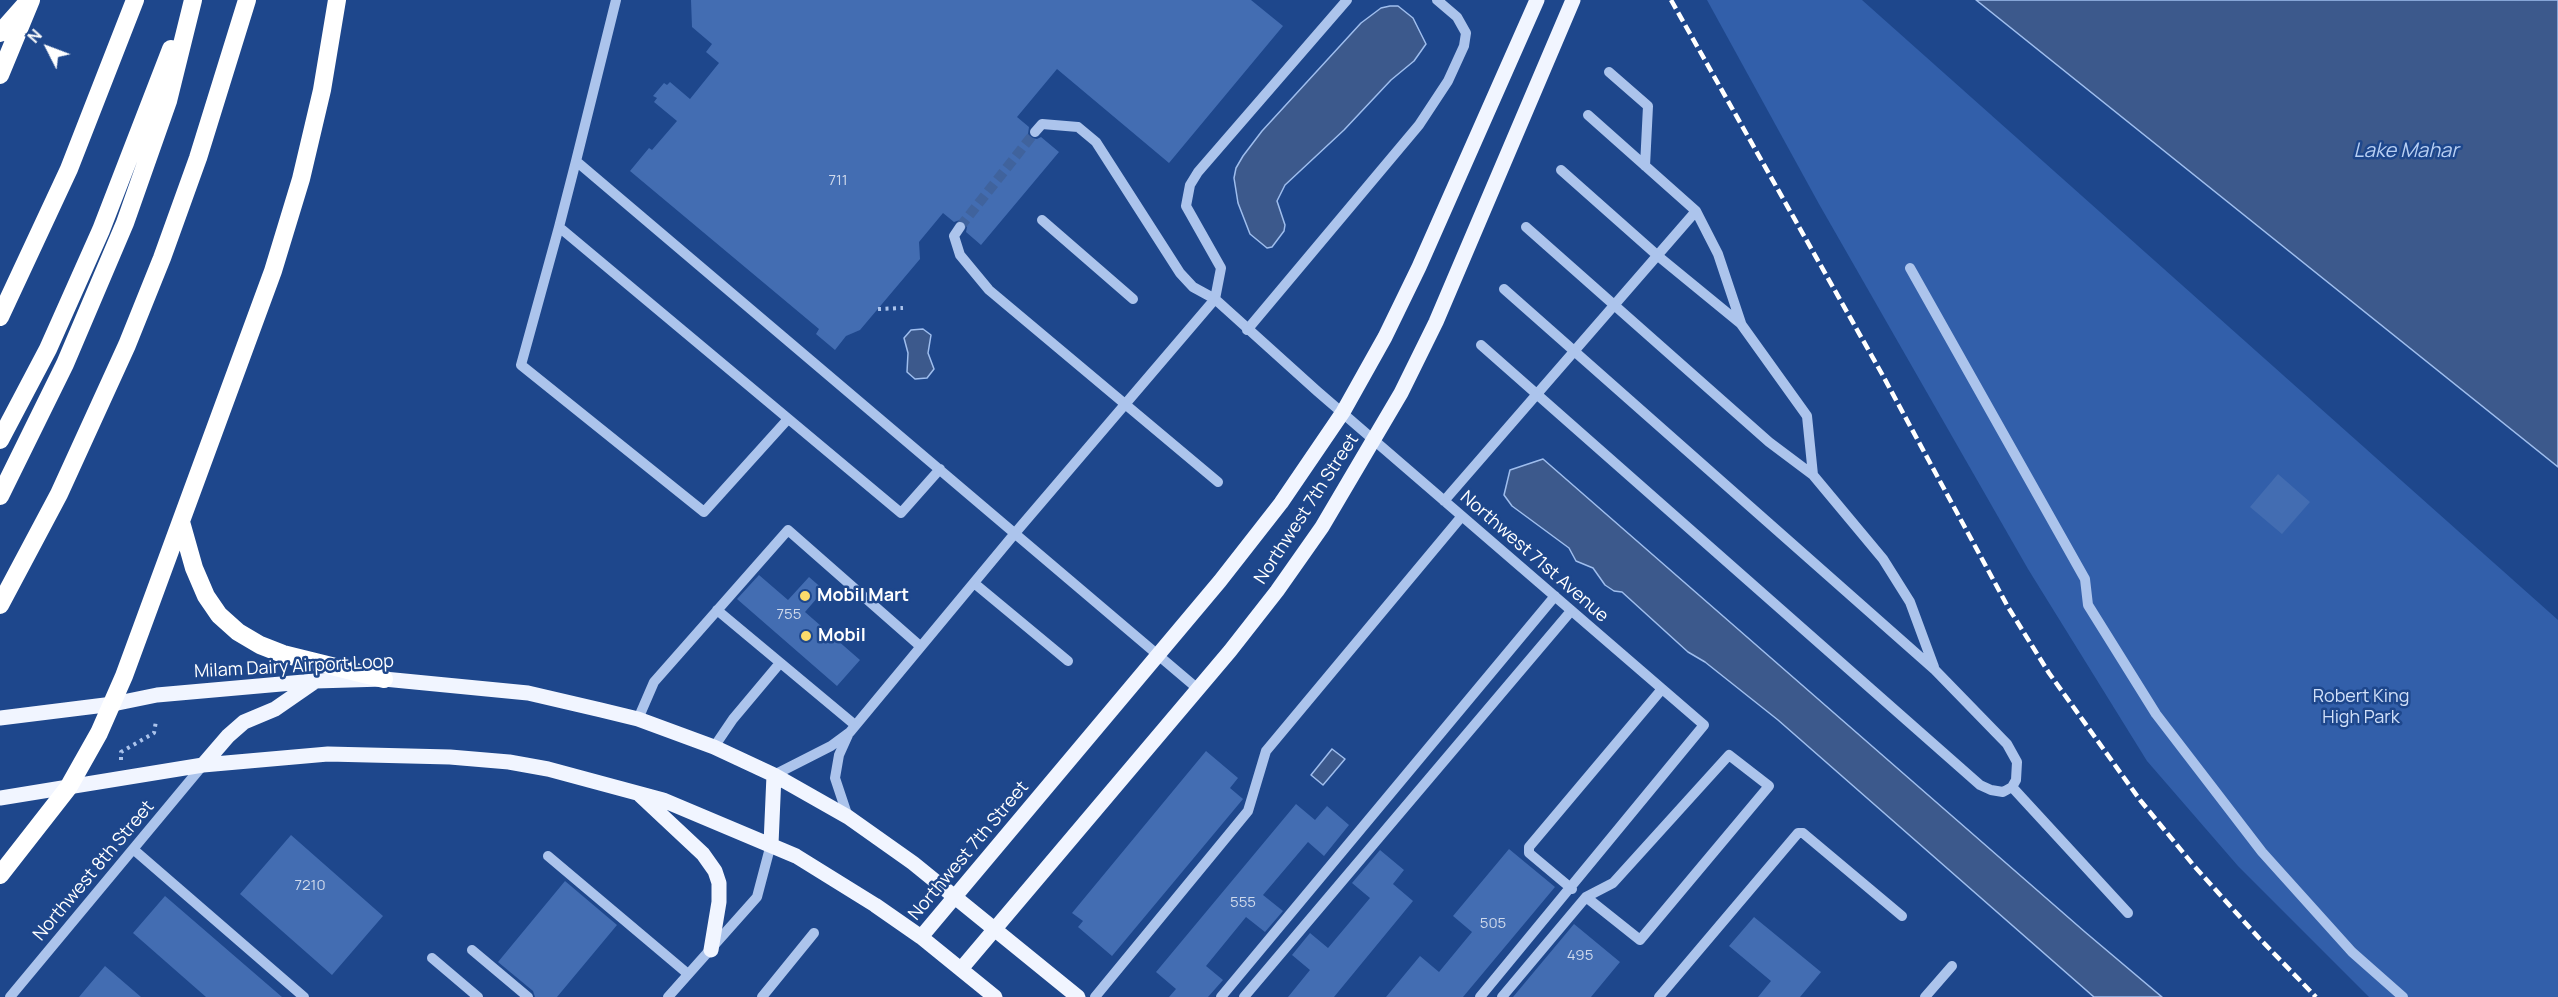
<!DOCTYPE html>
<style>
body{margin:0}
#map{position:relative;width:2558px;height:997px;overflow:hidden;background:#1e478c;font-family:Manrope,sans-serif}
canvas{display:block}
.north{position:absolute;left:18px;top:18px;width:60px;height:60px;-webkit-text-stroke:4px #1e478c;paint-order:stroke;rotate:312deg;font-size:16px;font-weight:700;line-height:24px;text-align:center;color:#fff}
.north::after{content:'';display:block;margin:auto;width:21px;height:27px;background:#fff;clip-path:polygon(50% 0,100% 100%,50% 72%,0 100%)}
</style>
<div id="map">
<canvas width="2558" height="997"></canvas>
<div class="north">N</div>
</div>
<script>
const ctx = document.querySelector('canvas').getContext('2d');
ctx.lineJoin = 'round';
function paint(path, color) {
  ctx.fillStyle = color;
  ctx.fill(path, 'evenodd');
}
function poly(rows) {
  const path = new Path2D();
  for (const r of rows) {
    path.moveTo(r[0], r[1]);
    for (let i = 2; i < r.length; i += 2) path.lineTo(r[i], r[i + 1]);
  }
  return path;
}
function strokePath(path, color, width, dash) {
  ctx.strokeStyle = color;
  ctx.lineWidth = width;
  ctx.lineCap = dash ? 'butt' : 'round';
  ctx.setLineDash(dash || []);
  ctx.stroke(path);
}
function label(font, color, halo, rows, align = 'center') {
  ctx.font = font + ' Manrope,sans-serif';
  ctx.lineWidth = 5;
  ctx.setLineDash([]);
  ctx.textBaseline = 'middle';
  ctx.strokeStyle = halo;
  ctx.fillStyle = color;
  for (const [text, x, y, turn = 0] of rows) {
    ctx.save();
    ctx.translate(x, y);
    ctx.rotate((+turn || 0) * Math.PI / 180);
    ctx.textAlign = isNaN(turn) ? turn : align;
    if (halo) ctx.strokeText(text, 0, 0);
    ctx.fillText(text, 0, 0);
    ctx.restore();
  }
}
paint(poly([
 [1707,0,1862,0,2558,620,2558,997,2369,997,2238,866,2147,761,2028,569,1819,204]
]), '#325faa');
const water = poly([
 [1976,0,2558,0,2558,467,1976,0],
 [1390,6,1398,6,1413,18,1426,44,1414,61,1391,80,1344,130,1285,185,1277,201,1285,225,1284,231,1272,247,1267,248,1250,234,1238,203,1234,178,1236,168,1243,156,1262,131,1361,23,1381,8,1390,6],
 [923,329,931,335,928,353,934,369,927,378,915,379,907,372,908,353,904,338,911,330,923,329],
 [1543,459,2085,932,2162,997,2094,997,1778,720,1705,662,1688,652,1622,592,1614,591,1605,585,1593,568,1576,561,1569,548,1512,506,1504,495,1510,470,1543,459],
 [1332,749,1345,759,1323,785,1311,775,1332,749]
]);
paint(water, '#3c598c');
strokePath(water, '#9fbeee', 1.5);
paint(poly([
 [691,0,1251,0,1283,26,1169,163,1057,69,1017,117,1029,127,1028,134,1031,138,1037,139,1041,137,1059,152,981,245,966,232,967,227,965,221,960,220,954,222,943,213,919,242,920,259,860,330,846,336,835,350,816,334,819,329,630,171,649,148,652,150,677,121,654,102,657,98,653,96,664,83,667,85,670,82,690,99,719,63,706,52,712,44,692,27],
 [2278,474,2310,502,2282,534,2250,507],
 [759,575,788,600,809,577,824,590,805,612,860,660,837,686,737,599],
 [1206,751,1238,778,1230,788,1243,799,1112,956,1078,927,1083,921,1072,913],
 [1296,804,1315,820,1327,806,1349,825,1324,856,1308,842,1263,895,1283,911,1265,932,1246,917,1206,966,1223,980,1208,997,1169,997,1176,989,1156,972],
 [291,835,383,916,332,975,240,894],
 [1509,849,1555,887,1463,997,1386,997,1420,956,1439,972,1472,932,1453,916],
 [1380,850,1404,870,1393,884,1413,901,1334,997,1288,997,1310,970,1292,955,1310,933,1328,948,1370,898,1352,883],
 [565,881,617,925,557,997,535,997,533,991,498,962],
 [165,896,282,997,206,997,133,933],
 [1754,917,1821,972,1800,997,1758,997,1771,981,1729,946],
 [1574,924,1620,962,1591,997,1513,997],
 [105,966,141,997,79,997]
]), '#436db2');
strokePath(poly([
 [960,227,1035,132]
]), '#40639d', 10, [10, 5]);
strokePath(poly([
 [878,309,903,308],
 [121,760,121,752,154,733,156,721]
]), '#acc4ec', 4, [3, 4.5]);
strokePath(poly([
 [616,0,576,161,1198,689],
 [1609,72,1648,106,1645,166],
 [1588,115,1696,211,1718,254,1741,323],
 [1035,132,1042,124,1078,127,1096,142,1180,273,1193,287,1215,299,1317,391,1704,725,1480,997],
 [576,161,559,227,901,513,940,469],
 [1561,170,1658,256,1741,324,1807,416,1813,475,1883,559,1910,602,1934,667],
 [1042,220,1133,299],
 [559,227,521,365,704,512,788,419],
 [960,227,954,236,960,255,989,290,1218,482],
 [1526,227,1769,442,1813,475],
 [1910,268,2085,579,2088,605,2156,714,2262,852,2352,952,2403,997],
 [1247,330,1419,125,1448,81,1464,46,1466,33,1457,17,1437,0],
 [1481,345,1980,785,1991,790,2003,792,2012,787,2016,780,2017,762,2007,744,1935,670,1504,289],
 [1444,501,1696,211],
 [974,583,1068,661],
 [717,610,855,725],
 [638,719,654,682,788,530,920,646],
 [714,747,733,719,780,663],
 [774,775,831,746,850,732,1016,532,1215,299,1221,268,1186,206,1190,185,1198,172,1347,0],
 [2012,787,2128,913],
 [848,817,835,778,839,755,848,735],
 [133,849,304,997],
 [548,856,688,974],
 [1572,889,1529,853,1529,847,1662,689],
 [472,950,528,997],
 [432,958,478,997],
 [10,997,203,765],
 [668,997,757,897,771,844],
 [762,997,814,933],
 [1095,997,1248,811,1266,751,1462,516],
 [1221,997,1555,596],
 [1244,997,1571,611],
 [1502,997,1586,897,1613,883,1729,755,1769,786,1640,940,1586,897],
 [1659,997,1798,833,1803,833,1902,916],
 [1925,997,1952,966]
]), '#acc4ec', 10);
strokePath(poly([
 [0,718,113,704,157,695,315,681,384,679,528,693,601,710,638,719,714,747,774,775,848,817,913,863,1078,997],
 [203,765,228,736,244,722,275,709,314,682],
 [640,795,703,854,715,871,719,883,719,902,711,950],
 [0,798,203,765,328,754,450,757,509,762,548,769,663,800,796,856,875,905,921,937,995,997],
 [771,844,774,775],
 [921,937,1220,581,1281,503,1343,412,1385,337,1419,267,1537,0],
 [961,969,1230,651,1277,591,1322,527,1401,393,1436,322,1573,0]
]), '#f1f5ff', 15);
strokePath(poly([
 [0,33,24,6],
 [0,75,31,0],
 [0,317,69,169,135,0],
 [0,440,48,349,101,230,171,49],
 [0,496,65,364,125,223,168,101,193,0],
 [181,522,194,568,206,596,219,615,238,632,260,645,283,654,384,679],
 [0,605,59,494,127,345,162,258,198,158,247,0],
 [0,875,68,788,99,733,124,676,273,271,301,179,322,90,337,0]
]), '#fff', 18);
strokePath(poly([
 [1671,0,1882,374,2008,607,2049,673,2140,800,2195,867,2259,938,2316,997]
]), '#fff', 4.5, [10, 4.5]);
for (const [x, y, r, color] of [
 [805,596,6,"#fbdb6b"],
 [806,636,6,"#fbdb6b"]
]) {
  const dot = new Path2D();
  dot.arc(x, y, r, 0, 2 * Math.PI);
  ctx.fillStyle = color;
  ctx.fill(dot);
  strokePath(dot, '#1e478c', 2);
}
label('15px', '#d0daec', null, [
 ["711",838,181],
 ["755",789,615],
 ["7210",310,886],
 ["555",1243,903],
 ["505",1493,924],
 ["495",1580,956]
]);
label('18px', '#fff', '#1e478c', [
 ["Northwest 7th Street",1307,509,-57],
 ["Northwest 71st Avenue",1534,557,41],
 ["Milam Dairy Airport Loop",294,667,-3],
 ["Northwest 7th Street",969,851,-50],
 ["Northwest 8th Street",94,871,-50]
]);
label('bold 18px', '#fff', '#1e478c', [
 ["Mobil Mart",817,596],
 ["Mobil",818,636]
], 'left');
label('18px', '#d1e0f9', '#1e478c', [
 ["Robert King",2361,697],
 ["High Park",2361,718]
]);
label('italic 20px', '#b8cff3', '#1e478c', [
 ["Lake Mahar",2406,151]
]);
</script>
